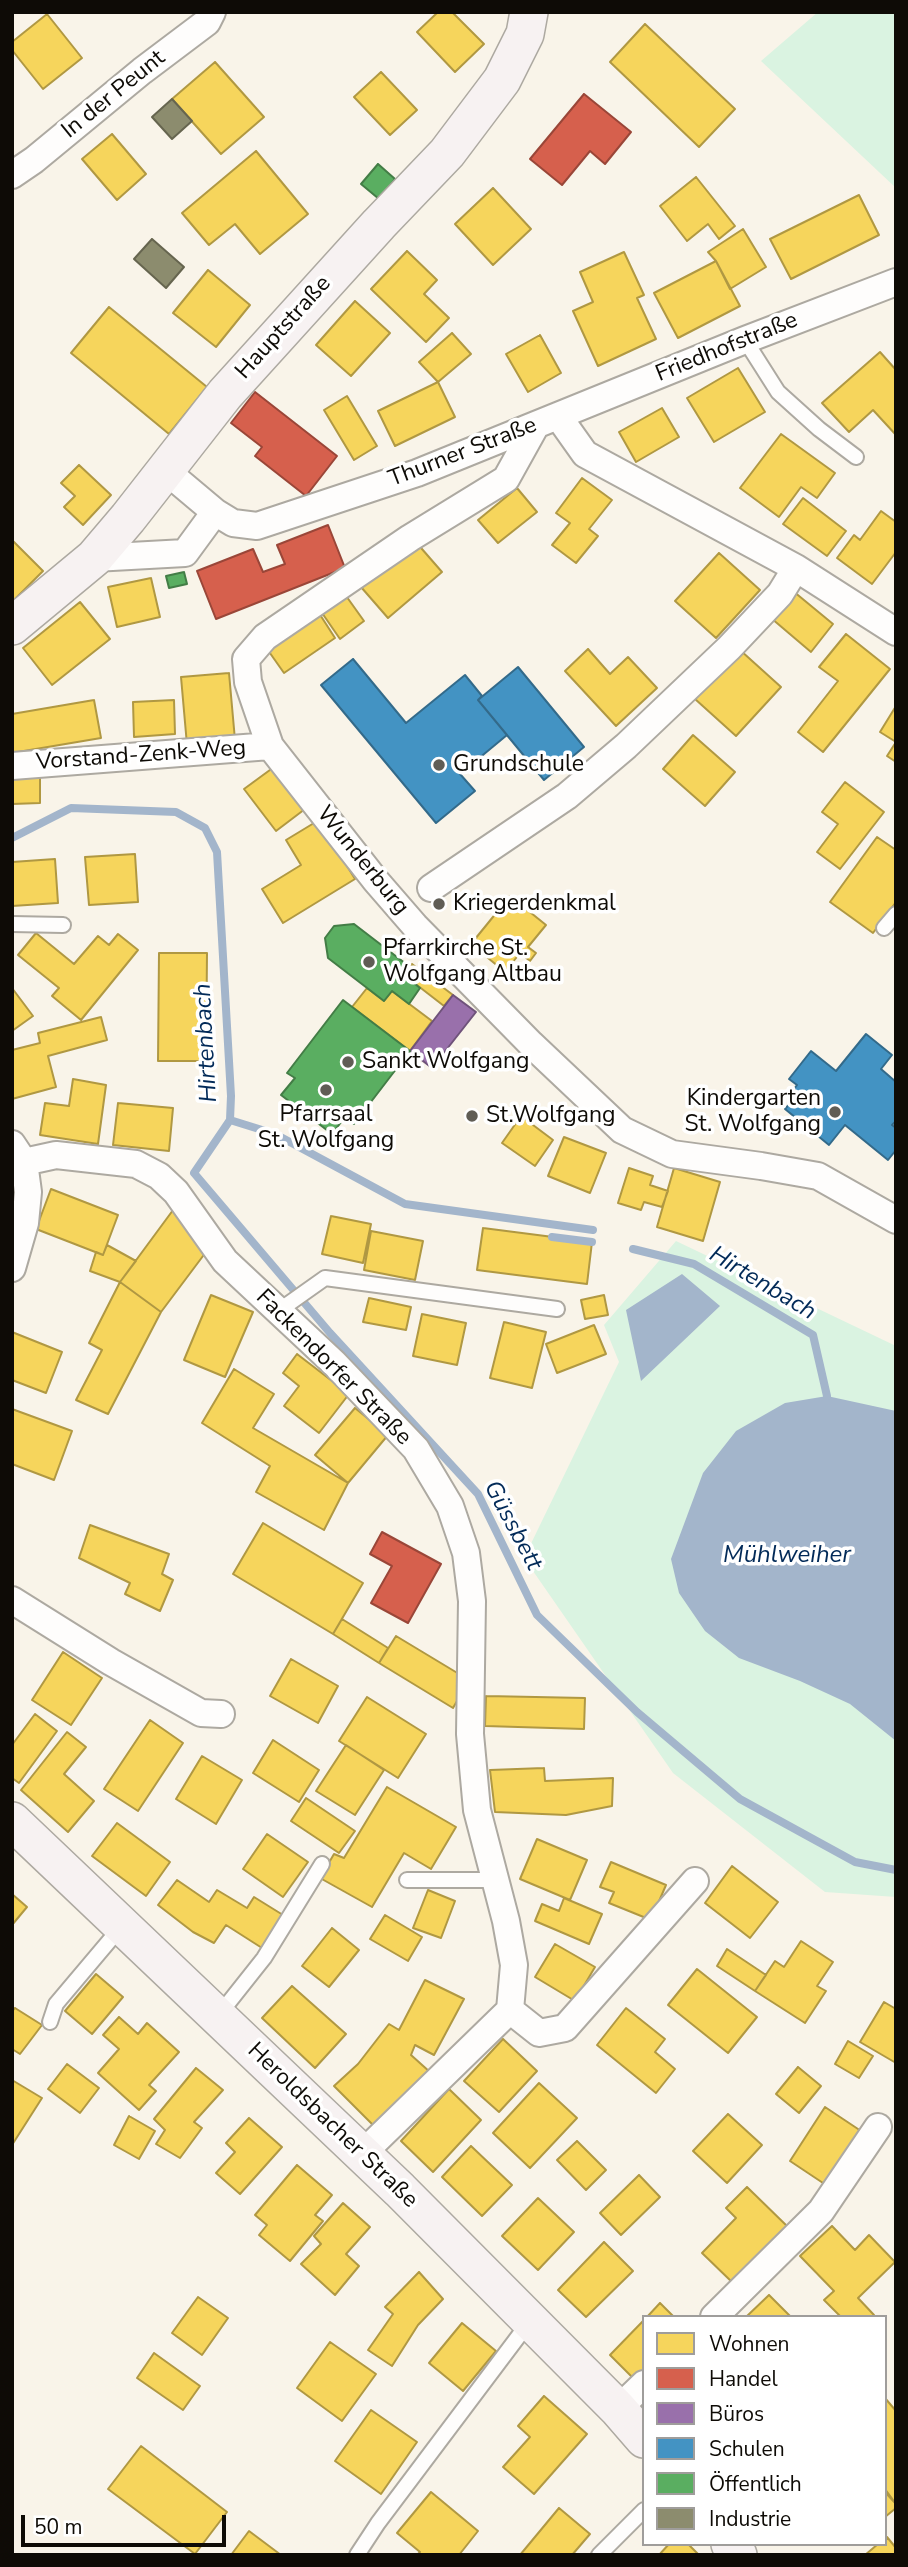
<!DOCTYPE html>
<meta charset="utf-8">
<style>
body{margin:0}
#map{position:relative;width:908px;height:2567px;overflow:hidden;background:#f9f4e9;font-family:"Nunito Sans",sans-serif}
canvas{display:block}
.frame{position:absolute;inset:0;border:14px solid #0e0b06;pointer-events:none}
.legend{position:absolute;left:642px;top:2315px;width:245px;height:231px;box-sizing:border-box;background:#fff;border:2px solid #9f9d9b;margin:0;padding:9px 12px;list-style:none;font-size:21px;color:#0e0b06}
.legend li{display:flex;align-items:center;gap:14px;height:35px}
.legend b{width:35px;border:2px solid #9f9d9b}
.scale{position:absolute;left:21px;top:2515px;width:205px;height:32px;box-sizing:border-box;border:4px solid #0e0b06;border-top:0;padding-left:9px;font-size:21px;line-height:24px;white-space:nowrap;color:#0e0b06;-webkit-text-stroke:5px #fff;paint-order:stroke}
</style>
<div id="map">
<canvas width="908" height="2567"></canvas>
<div class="frame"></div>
<ul class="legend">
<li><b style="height:19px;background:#f6d55c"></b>Wohnen</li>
<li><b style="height:19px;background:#d6604d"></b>Handel</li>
<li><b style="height:19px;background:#9970ab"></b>Büros</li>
<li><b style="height:19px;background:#4393c3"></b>Schulen</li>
<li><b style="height:19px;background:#5aae61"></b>Öffentlich</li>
<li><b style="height:19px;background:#8c8c6e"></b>Industrie</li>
</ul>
<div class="scale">50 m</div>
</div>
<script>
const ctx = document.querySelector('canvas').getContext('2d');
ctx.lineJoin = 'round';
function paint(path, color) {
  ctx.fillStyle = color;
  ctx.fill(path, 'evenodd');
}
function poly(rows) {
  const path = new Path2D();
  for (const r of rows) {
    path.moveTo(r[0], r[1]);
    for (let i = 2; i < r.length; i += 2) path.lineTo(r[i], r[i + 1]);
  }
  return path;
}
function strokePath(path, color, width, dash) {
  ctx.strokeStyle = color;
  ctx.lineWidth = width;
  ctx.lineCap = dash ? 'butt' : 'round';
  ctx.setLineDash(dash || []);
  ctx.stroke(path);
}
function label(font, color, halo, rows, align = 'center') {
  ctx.font = font + ' "Nunito Sans",sans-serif';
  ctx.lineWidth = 7;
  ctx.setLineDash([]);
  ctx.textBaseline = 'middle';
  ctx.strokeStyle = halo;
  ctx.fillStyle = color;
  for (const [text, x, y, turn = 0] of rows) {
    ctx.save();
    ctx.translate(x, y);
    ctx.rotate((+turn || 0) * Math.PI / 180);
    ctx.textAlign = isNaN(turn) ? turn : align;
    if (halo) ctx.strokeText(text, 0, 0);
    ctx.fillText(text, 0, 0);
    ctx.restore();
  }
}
paint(poly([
 [818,12,896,12,896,188,761,61],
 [676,1241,896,1346,896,1897,825,1892,673,1773,524,1558,619,1362,604,1325]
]), '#daf3e1');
paint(poly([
 [682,1274,720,1306,641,1381,626,1310],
 [827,1396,896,1411,896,1741,850,1704,800,1681,739,1658,705,1631,679,1593,671,1559,703,1473,736,1431,785,1403]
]), '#a3b5cb');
const homes = poly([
 [438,12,452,12,484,44,455,72,417,32,438,12],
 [47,14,82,58,43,89,12,50,12,42,47,14],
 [645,24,735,109,699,147,610,62,645,24],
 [215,62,264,117,221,154,172,99,215,62],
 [381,72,417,110,390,135,354,97,381,72],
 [112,134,146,174,117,200,82,159,112,134],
 [256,151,308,214,260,254,235,224,209,245,182,213,256,151],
 [696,177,735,226,719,239,708,224,687,241,660,206,696,177],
 [493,188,531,229,493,265,455,224,493,188],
 [859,195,879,235,791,279,770,239,859,195],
 [743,229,766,267,730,289,716,261,708,252,743,229],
 [407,251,437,280,424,294,449,318,426,342,371,289,407,251],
 [624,252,644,295,637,298,656,339,598,366,573,311,593,302,580,272,624,252],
 [716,261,740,306,678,338,654,293,716,261],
 [208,270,250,305,216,347,173,313,208,270],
 [355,301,390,333,351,376,316,345,355,301],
 [109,307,207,387,169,434,71,353,109,307],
 [452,333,471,354,438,382,419,362,452,333],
 [540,335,561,373,528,392,506,354,540,335],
 [880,352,896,370,896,435,873,410,849,432,822,403,880,352],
 [738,368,765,412,714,442,687,398,738,368],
 [438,382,455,417,395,446,378,411,438,382],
 [347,396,377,446,354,460,324,410,347,396],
 [662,408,679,437,636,462,619,432,662,408],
 [781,434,835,473,817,498,801,487,779,517,740,488,781,434],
 [79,465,111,495,83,525,64,507,75,496,61,483,79,465],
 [582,478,612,500,589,529,598,536,576,563,552,545,570,523,556,513,582,478],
 [517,488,537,512,498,543,478,520,517,488],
 [803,498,846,531,827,556,783,524,803,498],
 [881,511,896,522,896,552,872,584,837,558,854,535,860,540,881,511],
 [12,540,43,571,12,602,12,540],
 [415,541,442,572,388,618,361,587,415,541],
 [719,553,760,590,716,638,675,601,719,553],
 [151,578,160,617,117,627,108,587,151,578],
 [793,591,833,624,811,652,771,618,793,591],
 [344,593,364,621,340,639,320,610,344,593],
 [80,602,110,639,52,685,23,648,80,602],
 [317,610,335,638,284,673,265,646,317,610],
 [846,634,890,669,823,752,798,732,838,681,819,667,846,634],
 [588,649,610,674,628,657,657,688,616,726,565,671,588,649],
 [740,650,781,687,736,736,695,699,740,650],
 [229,673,235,740,187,745,181,677,229,673],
 [94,700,101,738,12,753,12,714,94,700],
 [174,700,175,734,134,737,133,702,174,700],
 [896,706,896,762,887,756,896,742,880,732,896,706],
 [693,735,735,772,705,806,663,769,693,735],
 [274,767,305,809,276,831,244,789,274,767],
 [40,777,40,803,12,804,12,778,40,777],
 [845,782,884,812,840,869,817,852,838,824,822,812,845,782],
 [319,820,355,879,283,923,262,889,301,865,286,840,319,820],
 [877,837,896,850,896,902,873,933,830,902,877,837],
 [135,854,138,902,89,905,85,857,135,854],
 [55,859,58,903,12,906,12,862,55,859],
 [510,896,546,925,528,947,536,953,530,961,520,953,505,972,471,944,510,896],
 [36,933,74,964,98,936,109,945,118,934,138,950,81,1020,52,996,59,988,18,955,36,933],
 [159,953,207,953,206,1061,158,1061,159,953],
 [412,964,453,995,444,1006,404,975,412,964],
 [12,988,33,1016,12,1031,12,988],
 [367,988,384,1001,392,991,432,1021,410,1051,352,1007,367,988],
 [101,1017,107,1040,48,1056,56,1087,12,1099,12,1050,40,1043,38,1033,101,1017],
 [73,1079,106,1085,98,1144,40,1135,45,1103,69,1106,73,1079],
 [118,1103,173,1108,169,1151,113,1145,118,1103],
 [521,1116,553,1140,535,1166,502,1143,521,1116],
 [564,1137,606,1153,590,1193,548,1176,564,1137],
 [629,1168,653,1176,650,1185,668,1191,662,1207,644,1202,641,1210,618,1203,629,1168],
 [674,1168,720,1182,703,1241,657,1227,674,1168],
 [51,1189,118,1215,103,1255,36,1229,51,1189],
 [176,1206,206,1252,161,1312,120,1282,176,1206],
 [331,1216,371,1224,363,1263,322,1254,331,1216],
 [483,1228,592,1242,587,1284,477,1270,483,1228],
 [371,1231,423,1241,415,1280,364,1270,371,1231],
 [107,1245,136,1261,120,1282,90,1271,96,1252,103,1255,107,1245],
 [120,1282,161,1312,108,1414,76,1400,102,1350,89,1343,120,1282],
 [211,1295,253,1312,225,1377,184,1360,211,1295],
 [604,1295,608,1315,585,1319,581,1300,604,1295],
 [369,1298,411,1307,406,1330,363,1322,369,1298],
 [422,1314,466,1323,457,1365,413,1356,422,1314],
 [504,1322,546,1332,532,1388,490,1378,504,1322],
 [594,1325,606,1354,557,1373,546,1344,594,1325],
 [12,1332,62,1352,46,1393,12,1380,12,1332],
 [297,1354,349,1394,319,1433,284,1406,299,1386,283,1373,297,1354],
 [234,1369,274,1394,253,1428,348,1483,324,1530,256,1492,270,1466,202,1423,234,1369],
 [355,1408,388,1435,348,1483,315,1455,355,1408],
 [12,1409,72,1431,54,1480,12,1464,12,1409],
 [263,1523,363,1583,333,1634,233,1574,263,1523],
 [90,1525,169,1554,162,1574,173,1580,160,1611,125,1594,130,1583,79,1558,90,1525],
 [342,1619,388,1648,379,1663,333,1634,342,1619],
 [396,1636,469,1680,453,1708,379,1663,396,1636],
 [63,1652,102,1678,71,1725,32,1700,63,1652],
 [291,1659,338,1686,318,1723,270,1696,291,1659],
 [486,1696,585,1698,584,1729,485,1726,486,1696],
 [367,1697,426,1734,398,1778,339,1741,367,1697],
 [35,1714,57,1731,19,1783,12,1778,12,1745,35,1714],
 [150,1720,183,1743,138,1811,104,1789,150,1720],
 [67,1732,86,1747,64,1774,94,1801,68,1832,21,1790,67,1732],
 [273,1740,319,1770,299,1802,253,1773,273,1740],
 [346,1745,384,1770,355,1815,316,1791,346,1745],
 [202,1756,242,1780,216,1824,176,1799,202,1756],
 [544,1768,545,1781,613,1778,612,1806,566,1815,495,1812,490,1770,544,1768],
 [387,1787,456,1827,431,1869,404,1853,372,1907,320,1878,334,1854,344,1858,387,1787],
 [306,1798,355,1831,339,1853,291,1821,306,1798],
 [117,1823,170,1862,146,1896,92,1856,117,1823],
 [267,1834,308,1862,283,1897,243,1869,267,1834],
 [537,1839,587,1860,570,1900,520,1879,537,1839],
 [611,1862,666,1885,651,1920,609,1903,614,1892,600,1887,611,1862],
 [732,1866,778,1902,750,1938,705,1903,732,1866],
 [177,1880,209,1902,217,1890,247,1908,254,1897,283,1915,262,1948,226,1925,214,1943,193,1932,158,1905,177,1880],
 [428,1890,455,1901,441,1938,413,1928,428,1890],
 [12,1894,27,1907,12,1925,12,1894],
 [564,1898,602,1914,589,1944,535,1921,542,1904,559,1911,564,1898],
 [385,1915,422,1937,408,1961,370,1939,385,1915],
 [332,1928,359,1950,329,1987,302,1966,332,1928],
 [801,1941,833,1962,817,1986,826,1991,805,2023,755,1991,775,1961,784,1967,801,1941],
 [555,1944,595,1967,575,2001,535,1977,555,1944],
 [727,1949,766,1975,755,1991,717,1966,727,1949],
 [697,1969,757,2017,728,2053,668,2005,697,1969],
 [96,1974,123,1997,92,2034,65,2011,96,1974],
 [425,1980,464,1999,434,2055,415,2045,411,2055,431,2073,374,2126,334,2086,358,2064,389,2024,399,2030,425,1980],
 [292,1986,346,2034,315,2068,262,2018,292,1986],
 [884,2002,896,2009,896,2063,860,2042,884,2002],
 [15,2008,42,2025,20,2054,12,2049,12,2011,15,2008],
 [626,2008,665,2039,655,2052,675,2069,656,2093,597,2045,626,2008],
 [119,2017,138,2034,147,2023,179,2052,149,2085,156,2091,139,2110,98,2073,119,2049,103,2035,119,2017],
 [503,2039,537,2071,499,2112,464,2081,503,2039],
 [848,2041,873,2056,859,2078,835,2064,848,2041],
 [67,2064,99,2088,80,2113,48,2089,67,2064],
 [798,2067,821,2086,799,2113,776,2094,798,2067],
 [196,2068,223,2090,194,2122,202,2128,180,2158,156,2144,165,2130,154,2119,196,2068],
 [12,2080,42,2098,12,2145,12,2080],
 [539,2083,577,2118,530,2168,493,2133,539,2083],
 [449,2089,481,2120,433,2172,401,2141,449,2089],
 [825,2107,861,2131,826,2185,790,2161,825,2107],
 [728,2114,762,2145,727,2183,693,2151,728,2114],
 [129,2116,155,2131,139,2159,114,2145,129,2116],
 [249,2118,282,2147,240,2194,216,2173,235,2152,226,2143,249,2118],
 [577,2141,606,2170,586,2190,557,2160,577,2141],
 [471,2146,512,2185,482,2216,442,2177,471,2146],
 [297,2165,332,2195,315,2215,323,2221,290,2261,259,2235,267,2225,255,2215,297,2165],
 [639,2175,660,2197,621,2235,600,2213,639,2175],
 [747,2187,788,2227,734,2284,702,2253,736,2218,726,2208,747,2187],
 [538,2198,574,2232,538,2270,502,2236,538,2198],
 [343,2203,370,2227,346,2254,359,2266,335,2295,301,2264,321,2244,314,2236,343,2203],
 [832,2226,855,2250,869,2235,895,2262,858,2298,874,2315,872,2317,841,2317,824,2300,834,2291,800,2256,832,2226],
 [604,2242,633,2271,586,2317,558,2290,604,2242],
 [419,2272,443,2299,418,2325,392,2366,368,2350,393,2314,385,2307,419,2272],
 [769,2295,791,2317,746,2317,769,2295],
 [198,2297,228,2318,202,2355,172,2333,198,2297],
 [660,2303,674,2317,647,2317,660,2303],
 [644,2320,644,2373,636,2381,610,2355,644,2320],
 [462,2323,496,2351,463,2391,429,2363,462,2323],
 [330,2342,376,2374,342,2421,297,2388,330,2342],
 [154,2353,200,2386,183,2410,137,2378,154,2353],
 [544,2396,587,2434,534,2494,503,2467,530,2437,518,2426,544,2396],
 [885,2398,896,2411,896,2504,885,2489,885,2398],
 [371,2410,417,2442,381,2494,335,2461,371,2410],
 [141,2446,227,2512,195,2554,108,2489,141,2446],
 [431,2492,478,2531,459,2555,417,2555,420,2552,397,2533,431,2492],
 [885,2492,896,2504,896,2508,885,2517,885,2492],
 [559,2508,590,2534,572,2555,520,2555,559,2508],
 [249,2531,281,2555,231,2555,249,2531],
 [887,2537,896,2548,896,2555,865,2555,878,2544,885,2544,887,2537],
 [669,2544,688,2544,699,2555,659,2555,669,2544]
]);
paint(homes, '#f6d55c');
strokePath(homes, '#b09842', 2);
const shops = poly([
 [584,94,631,132,605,164,590,151,562,185,530,159,584,94],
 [255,392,337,456,306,496,255,456,262,447,231,423,255,392],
 [328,525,345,568,216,619,197,571,253,549,263,572,285,564,277,545,328,525],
 [382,1532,441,1564,408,1623,371,1603,392,1566,370,1554,382,1532]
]);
paint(shops, '#d6604d');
strokePath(shops, '#9a4638', 2);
const offices = poly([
 [453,995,476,1012,432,1068,410,1051,453,995]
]);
paint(offices, '#9970ab');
strokePath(offices, '#6f527a', 2);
const schools = poly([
 [353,659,406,723,465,675,482,696,478,700,507,735,460,774,475,791,436,823,321,685,353,659],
 [518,667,584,747,544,780,478,700,518,667],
 [866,1034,892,1055,881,1069,896,1082,896,1121,892,1125,896,1128,896,1150,888,1160,845,1125,829,1145,785,1109,793,1100,789,1096,797,1085,789,1079,811,1051,836,1071,866,1034]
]);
paint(schools, '#4393c3');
strokePath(schools, '#336a8a', 2);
const public = poly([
 [378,164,395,179,379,199,361,184,378,164],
 [184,572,187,584,169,588,166,576,184,572],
 [354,924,410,967,404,975,420,988,409,1004,392,991,384,1001,328,958,325,938,334,926,354,924],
 [343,1000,410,1051,354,1124,345,1117,332,1134,281,1095,295,1078,287,1073,343,1000]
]);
paint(public, '#5aae61');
strokePath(public, '#437d46', 2);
const industry = poly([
 [172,99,192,121,172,139,152,117,172,99],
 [152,239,184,267,166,288,134,259,152,239]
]);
paint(industry, '#8c8c6e');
strokePath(industry, '#66654f', 2);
strokePath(poly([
 [12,838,71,808,176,812,205,828,217,852,231,1096,230,1120],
 [230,1120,194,1173,330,1333,478,1494,537,1615,637,1712,740,1799,855,1862,896,1870],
 [230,1120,275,1134,405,1204,593,1230],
 [552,1237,592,1242],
 [633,1249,694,1264,813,1335,827,1396]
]), '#a3b5cb', 8);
const lane = poly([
 [745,340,778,392,819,429,856,457],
 [12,924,63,925],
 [884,928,896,914],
 [277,1312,325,1278,557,1309],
 [407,1880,494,1880],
 [218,2016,264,1958,322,1864],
 [50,2022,56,2004,121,1927],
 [357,2555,378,2523,530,2321],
 [599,2555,644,2510]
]);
const street = poly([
 [12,175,34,160,142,71,207,22,212,12],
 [558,416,585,454,796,568,896,632],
 [536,425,506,479,410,538,265,637,246,659,248,682,270,746,376,881,415,926,531,1044,622,1130,672,1154,761,1166,818,1176,896,1220],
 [165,470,215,512,233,523,257,526,417,473,745,340,896,282],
 [94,558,185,553,215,512],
 [12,766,270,746],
 [431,888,567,796,626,746,729,648,780,594,796,568],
 [12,1144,24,1162,28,1192,25,1223,12,1268],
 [24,1162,56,1155,136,1164,159,1176,176,1192,225,1261,334,1363,416,1449,450,1506,466,1553,472,1601,470,1734,477,1810,506,1921,514,1965,510,2010,362,2154],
 [12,1600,111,1662,201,1713,221,1714],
 [510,2010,539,2033,565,2028,695,1881],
 [714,2317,821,2211,878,2127],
 [618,2409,644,2384]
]);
const secondary = poly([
 [12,626,94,558,128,518,225,394,379,224,447,153,502,80,525,34,529,12],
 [12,1821,400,2190,618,2409,644,2439],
 [730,2544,738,2555]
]);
strokePath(lane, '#ada9a1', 18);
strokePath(street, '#ada9a1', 30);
strokePath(secondary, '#ada9a1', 40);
strokePath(lane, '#fefdfc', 14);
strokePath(street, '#fefdfc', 26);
strokePath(secondary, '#f7f2f2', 37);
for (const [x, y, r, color] of [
 [439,765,7,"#605d55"],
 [439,904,7,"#605d55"],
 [369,962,7,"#605d55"],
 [348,1062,7,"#605d55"],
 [326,1090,7,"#605d55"],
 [835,1112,7,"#605d55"],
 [472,1116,7,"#605d55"]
]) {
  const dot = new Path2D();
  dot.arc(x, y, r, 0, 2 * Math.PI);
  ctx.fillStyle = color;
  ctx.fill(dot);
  strokePath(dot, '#fff', 2.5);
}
label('23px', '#0e0b06', '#fff', [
 ["In der Peunt",114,95,-39],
 ["Hauptstraße",284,328,-48],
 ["Friedhofstraße",727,348,-22],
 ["Thurner Straße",463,453,-21],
 ["Vorstand-Zenk-Weg",141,756,-4],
 ["Wunderburg",362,861,51],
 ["Fackendorfer Straße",333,1368,45],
 ["Heroldsbacher Straße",332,2126,44]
]);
label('23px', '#0e0b06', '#fff', [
 ["Grundschule",453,765],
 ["Kriegerdenkmal",453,904],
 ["Pfarrkirche St.",383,949],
 ["Wolfgang Altbau",383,975],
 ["Sankt Wolfgang",362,1062],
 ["Kindergarten",821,1099,"right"],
 ["St. Wolfgang",821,1125,"right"],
 ["Pfarrsaal",326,1115,"center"],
 ["St. Wolfgang",326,1141,"center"],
 ["St.Wolfgang",486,1116]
], 'left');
label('italic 24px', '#022a58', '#fff', [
 ["Hirtenbach",207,1043,-93],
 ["Hirtenbach",762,1284,31],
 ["Güssbett",512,1526,62],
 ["Mühlweiher",787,1556]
]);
</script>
